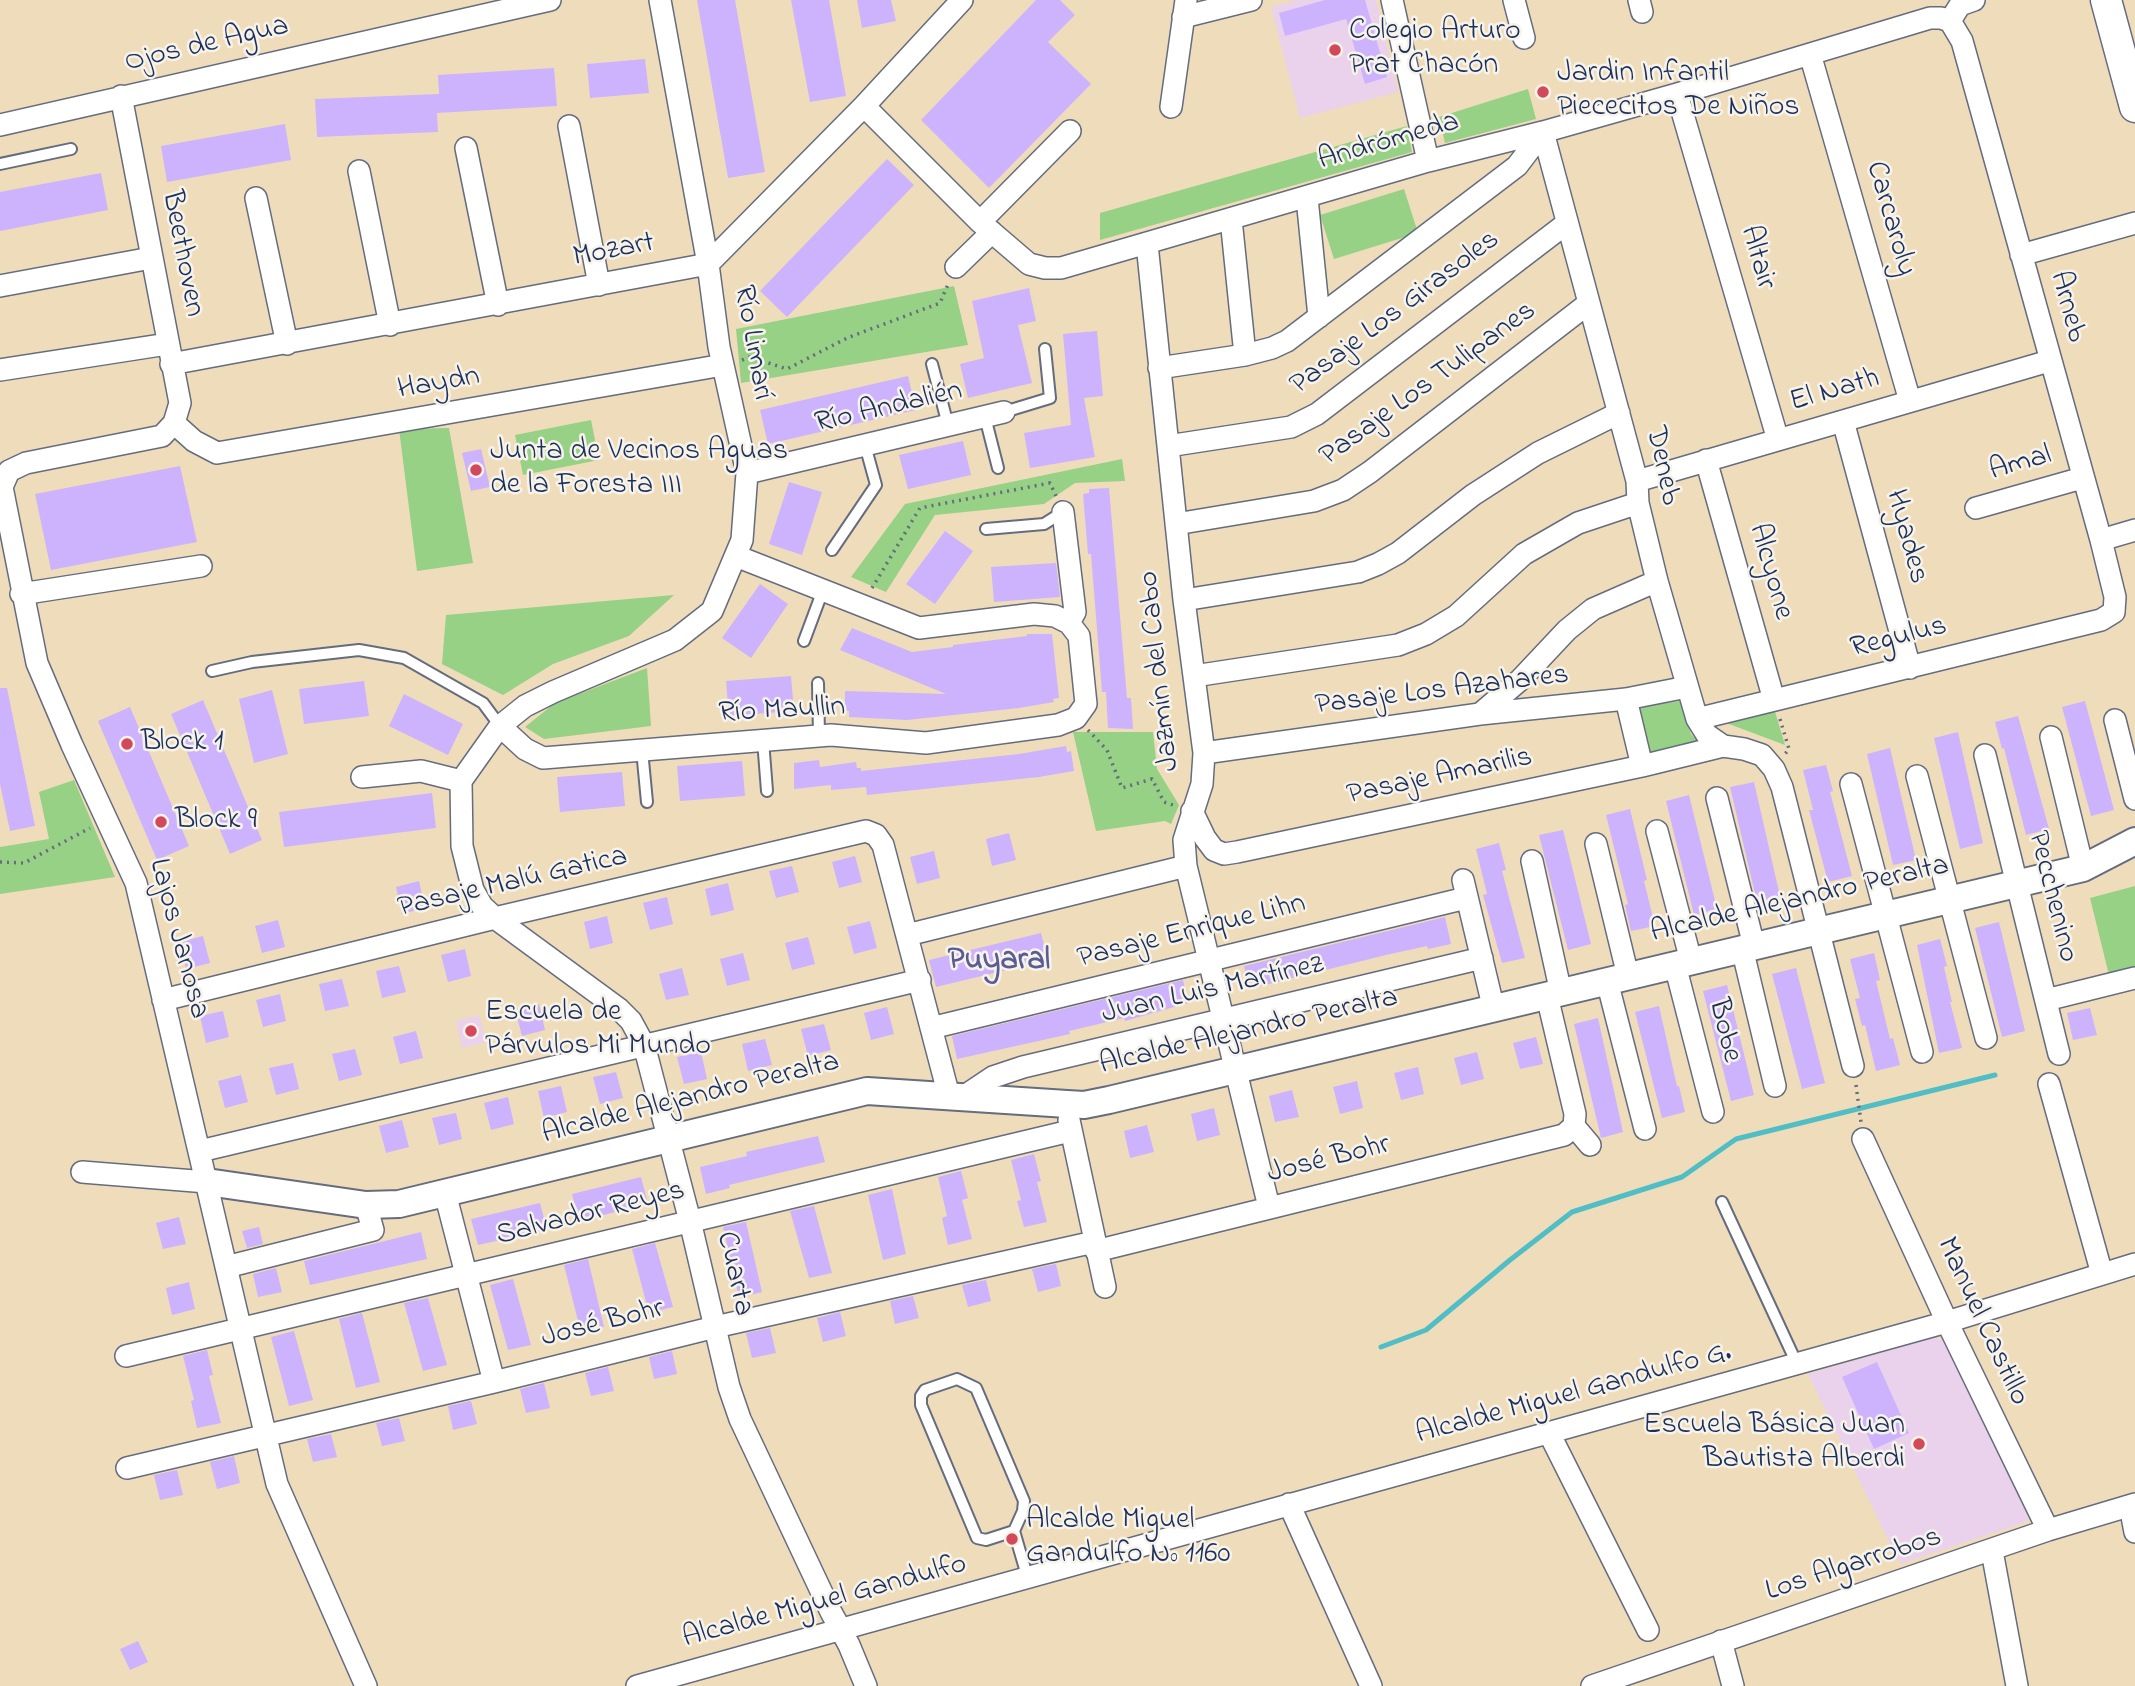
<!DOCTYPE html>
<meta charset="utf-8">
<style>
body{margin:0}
canvas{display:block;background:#efdcba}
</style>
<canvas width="2135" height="1686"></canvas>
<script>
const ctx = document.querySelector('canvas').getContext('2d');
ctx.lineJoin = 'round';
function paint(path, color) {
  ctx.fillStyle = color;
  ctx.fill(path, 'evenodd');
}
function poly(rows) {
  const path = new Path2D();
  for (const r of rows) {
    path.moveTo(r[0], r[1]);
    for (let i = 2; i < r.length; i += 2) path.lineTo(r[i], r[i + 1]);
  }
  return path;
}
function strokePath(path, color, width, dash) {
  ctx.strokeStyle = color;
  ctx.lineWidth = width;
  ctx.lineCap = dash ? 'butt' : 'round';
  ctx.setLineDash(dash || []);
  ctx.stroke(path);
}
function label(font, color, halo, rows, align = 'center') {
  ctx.font = font + ' "Indie Flower",sans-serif';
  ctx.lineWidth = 5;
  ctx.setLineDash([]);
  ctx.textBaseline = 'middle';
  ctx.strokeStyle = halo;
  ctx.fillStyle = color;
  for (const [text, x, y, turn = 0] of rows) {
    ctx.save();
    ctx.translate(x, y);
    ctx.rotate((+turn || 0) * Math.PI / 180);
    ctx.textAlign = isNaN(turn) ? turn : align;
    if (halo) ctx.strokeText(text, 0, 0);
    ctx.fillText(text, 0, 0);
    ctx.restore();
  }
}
paint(poly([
 [1297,0,1376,0,1398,92,1300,118,1271,7],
 [479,1015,486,1042,462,1048,456,1021],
 [1935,1337,1948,1343,2031,1513,2026,1522,1900,1564,1808,1374]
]), '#ead1ec');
paint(poly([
 [1528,89,1536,119,1445,143,1439,117],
 [1407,126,1412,152,1100,240,1100,213],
 [1404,189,1418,233,1334,259,1320,215],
 [954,286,968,345,741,383,736,329],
 [591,420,599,460,523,475,515,435],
 [449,428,473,563,417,571,399,429],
 [1122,459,1125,481,1075,483,1044,504,935,515,886,592,851,577,905,504],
 [674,595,629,636,553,664,503,695,442,664,446,615],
 [647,668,651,726,544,739,525,727,555,703],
 [1681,701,1691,734,1700,743,1649,757,1635,707],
 [1773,705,1785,745,1721,721],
 [1073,732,1153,732,1157,769,1179,805,1171,824,1165,821,1096,831],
 [74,780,115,877,0,894,0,847,49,839,39,792],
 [2135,886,2135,969,2109,975,2090,898]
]), '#96d186');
strokePath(poly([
 [1381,1347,1426,1330,1510,1260,1572,1212,1682,1177,1736,1139,1995,1075]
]), '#50bec4', 5);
paint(poly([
 [697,0,735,0,765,172,728,178],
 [791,0,829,0,846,96,810,102],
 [857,0,891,0,896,21,862,28],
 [1036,0,1060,0,1075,15,1048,42,1091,84,989,188,921,120],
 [1325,0,1365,0,1387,77,1365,84,1346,19,1285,36,1279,13],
 [645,59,649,93,590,98,587,64],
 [554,68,557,106,437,113,438,132,317,137,315,99,439,94,438,75],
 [285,124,291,160,167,182,161,146],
 [887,159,914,185,787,317,760,291],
 [101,173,108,210,0,231,0,192],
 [1029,288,1036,321,1018,325,1032,383,968,398,960,364,984,358,972,301],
 [1097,331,1103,396,1084,398,1095,457,1030,468,1024,433,1071,425,1063,334],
 [908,376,916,410,768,444,760,410],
 [963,441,971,475,908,489,899,455],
 [481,449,490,487,471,491,462,453],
 [180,466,197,542,51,570,35,494],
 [789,482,822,492,802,555,769,544],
 [1109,488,1127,698,1131,698,1133,729,1108,728,1106,692,1102,692,1091,554,1088,554,1083,494,1089,493,1089,489],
 [945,531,973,551,935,604,906,584],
 [1056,563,1060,597,994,602,991,567],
 [760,584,788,604,751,658,722,638],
 [852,628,912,652,953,647,953,645,1027,636,1027,634,1052,634,1059,698,1053,699,1054,702,1019,708,907,720,849,717,849,711,845,711,845,691,946,694,840,650],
 [791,676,794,711,729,716,726,681],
 [364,681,369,716,304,724,299,689],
 [0,688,7,688,35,826,10,831,0,784],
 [272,690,288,754,254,763,239,699],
 [404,694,463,724,448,755,389,726],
 [203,700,262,840,230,854,171,714],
 [2085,701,2114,810,2091,816,2062,707],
 [130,707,189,846,157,860,98,721],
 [2018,716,2049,829,2026,835,2004,748,2002,749,1995,722],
 [1958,732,1983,843,1960,849,1934,738],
 [1066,746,1067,752,1071,751,1074,771,1039,777,867,795,866,787,831,790,831,785,794,789,794,763,819,760,820,767,856,762,857,768,861,768,861,771,1019,754],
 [1890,748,1916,860,1893,865,1867,754],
 [742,761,745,796,680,801,677,766],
 [1826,765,1833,791,1830,792,1852,876,1828,882,1809,810,1813,810,1803,770],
 [622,772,625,806,560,812,557,777],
 [1754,782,1780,896,1757,902,1730,787],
 [432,793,436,828,284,847,279,812],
 [1689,795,1717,909,1694,915,1666,801],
 [1630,809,1647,880,1644,881,1655,926,1631,931,1625,905,1628,904,1606,815],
 [1563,830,1591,944,1568,950,1539,835],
 [1009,833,1016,860,992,866,986,839],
 [1499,843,1506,870,1502,871,1525,958,1502,963,1483,895,1487,894,1476,849],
 [934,851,940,878,917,884,910,857],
 [855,856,862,882,839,888,832,862],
 [792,866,799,892,776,898,769,871],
 [419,881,425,908,402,914,396,887],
 [728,883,734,910,711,916,705,889],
 [667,897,673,924,650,930,643,903],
 [607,916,613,943,590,949,584,922],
 [1445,917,1451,944,1428,949,1427,946,1386,955,1249,989,1244,966],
 [278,920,285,947,262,953,255,926],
 [870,921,877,948,854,954,847,927],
 [1999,922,2025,1031,2002,1037,1975,928],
 [1041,933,1048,960,936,987,929,960],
 [203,936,210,963,186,969,180,942],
 [808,937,815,964,792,970,785,943],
 [1940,939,1947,966,1944,967,1952,1002,1950,1002,1962,1048,1939,1053,1917,945],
 [465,949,471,976,448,982,441,955],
 [743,953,750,980,727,986,720,959],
 [1874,953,1880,980,1876,981,1890,1039,1893,1038,1900,1065,1876,1071,1865,1025,1862,1026,1855,999,1860,998,1850,959],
 [399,966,406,992,382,998,376,971],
 [682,968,689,995,666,1000,659,974],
 [1796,968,1825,1083,1802,1089,1772,974],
 [342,979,349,1006,325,1011,319,984],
 [1183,980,1188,1003,1125,1021,1124,1018,1069,1031,1070,1034,957,1059,952,1036],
 [1727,985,1754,1095,1731,1101,1703,991],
 [280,994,286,1021,263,1027,256,1000],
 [539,1004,545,1030,522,1036,515,1009],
 [1659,1006,1677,1086,1679,1086,1685,1112,1662,1118,1635,1012],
 [887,1007,894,1034,871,1040,864,1013],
 [2090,1008,2097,1035,2073,1040,2067,1013],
 [223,1011,229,1037,206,1043,200,1016],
 [1598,1018,1623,1132,1601,1138,1574,1024],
 [824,1024,831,1050,808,1056,801,1029],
 [416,1031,423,1058,400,1064,393,1037],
 [1536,1037,1543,1064,1520,1069,1513,1043],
 [765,1039,772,1065,748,1071,742,1044],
 [355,1049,362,1075,339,1081,332,1054],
 [701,1052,707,1079,684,1084,677,1057],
 [1477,1052,1484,1079,1461,1085,1454,1058],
 [293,1063,299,1089,276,1095,269,1068],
 [1418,1067,1424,1094,1401,1100,1394,1073],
 [616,1072,623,1098,600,1104,593,1077],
 [241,1075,248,1102,225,1108,218,1081],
 [1357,1081,1363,1108,1340,1114,1333,1087],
 [561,1086,567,1112,544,1118,538,1091],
 [1292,1090,1299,1117,1275,1122,1269,1096],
 [508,1097,514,1124,491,1130,484,1103],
 [1214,1108,1220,1135,1197,1141,1191,1114],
 [456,1113,462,1139,439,1145,432,1118],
 [402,1120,409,1147,386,1153,379,1126],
 [1147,1125,1154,1152,1130,1158,1124,1131],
 [818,1136,825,1162,729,1185,730,1188,706,1194,700,1167,747,1156,746,1152],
 [1034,1154,1041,1181,1037,1182,1047,1222,1024,1227,1017,1201,1021,1200,1011,1160],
 [961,1171,968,1198,962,1200,972,1239,948,1245,942,1218,947,1216,938,1177],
 [641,1177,648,1204,579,1221,572,1194],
 [892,1189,906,1254,883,1260,868,1195],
 [540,1203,547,1230,478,1245,471,1219],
 [814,1206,832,1273,809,1278,790,1211],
 [179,1217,186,1244,163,1249,156,1223],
 [746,1222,762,1292,739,1298,723,1227],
 [259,1227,263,1244,247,1248,242,1231],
 [421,1232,427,1259,310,1285,304,1261],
 [655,1243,673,1307,649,1313,632,1249],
 [588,1259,604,1327,581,1333,564,1265],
 [1056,1264,1061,1286,1038,1292,1032,1269],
 [276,1268,282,1292,258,1297,253,1274],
 [513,1279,531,1345,508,1350,490,1285],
 [986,1280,991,1301,968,1307,962,1285],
 [189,1282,195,1309,172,1315,166,1288],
 [913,1296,919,1318,895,1324,890,1301],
 [428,1298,447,1365,423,1371,404,1303],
 [840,1312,846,1336,823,1342,817,1318],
 [362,1313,380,1382,356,1388,339,1319],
 [770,1328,776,1353,752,1358,746,1333],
 [294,1331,313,1400,289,1406,271,1337],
 [207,1350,213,1375,209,1376,221,1423,197,1428,191,1401,194,1400,183,1356],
 [672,1351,677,1374,654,1379,649,1357],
 [1877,1362,1909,1433,1874,1449,1842,1377],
 [608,1367,614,1391,591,1396,585,1373],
 [544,1383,550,1408,526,1413,520,1389],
 [471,1401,477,1424,453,1430,448,1406],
 [399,1418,405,1441,382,1446,376,1423],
 [331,1434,337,1457,313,1462,307,1439],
 [234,1456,240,1483,217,1489,210,1462],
 [177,1470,183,1495,160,1500,154,1475],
 [138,1641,148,1662,130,1670,120,1649]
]), '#cdb3fe');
const service = poly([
 [0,164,71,149],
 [932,364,948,425],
 [1004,412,1050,398,1045,349],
 [985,417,998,468],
 [986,529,1044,524,1063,512],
 [832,550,876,485,865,445],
 [804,641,823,590],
 [212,671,252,662,359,650,404,658,483,703,500,726],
 [818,683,819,736],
 [763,740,767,791],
 [642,750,647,802],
 [1722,1202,1797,1364],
 [1014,1531,986,1540,977,1538,921,1405,921,1396,925,1390,957,1379,976,1388,1024,1501,1023,1511,1014,1531,1028,1579]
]);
const minor = poly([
 [660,0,708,264,719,347,747,473,742,540,712,611,675,640,553,692,525,706,500,726,461,781,462,846,473,890,482,906,495,918,619,1009,631,1021,644,1045,690,1221,729,1387,740,1419,831,1612,849,1645,866,1686],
 [1392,0,1428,161],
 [1514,0,1524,38],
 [1639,0,1642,12],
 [1183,17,1251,0],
 [1950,21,1960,5,1974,0],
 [1810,54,1910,401],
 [1677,94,1778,440],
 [121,96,180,403,174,423,162,436,26,463,9,471,2,487,37,663,72,745,136,883,277,1484,366,1686],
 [864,106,980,222,1029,264,1045,268,1061,268,1428,161,1543,132,1677,94,1930,18,1941,18,1950,21],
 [1171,107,1186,0],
 [0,125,550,0],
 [569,126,599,285],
 [1543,132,1637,481,1638,503,1657,581,1697,719,1707,735,1723,746,1744,749,1762,755,1774,769,1782,787,1853,1066],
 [466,148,498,305],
 [359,171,390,325],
 [256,198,287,344],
 [1307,198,1319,317],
 [1231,219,1245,355],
 [980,222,1070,131],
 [1147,244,1184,600,1204,753,1202,784,1184,840,1186,866,1269,1207],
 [2021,255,2135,223],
 [956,267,992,232],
 [0,286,151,258],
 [171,364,708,264,864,106,962,0],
 [1159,368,1245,355,1272,348,1287,341,1517,166,1543,132],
 [0,370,167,344],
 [1843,421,1910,668],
 [174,423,194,441,217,453,723,365],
 [1168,446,1291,427,1317,414,1567,223],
 [1706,460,1774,700],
 [747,473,1004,412],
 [1637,481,2049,361],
 [1976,508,2082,478],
 [1063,512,1075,612,1069,623],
 [1176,524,1314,501,1343,490,1370,472,1589,303],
 [2101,540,2135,530],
 [21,594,201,566],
 [1184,600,1358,572,1378,564,1398,553,1473,495,1538,453,1619,413],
 [1194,676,1398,645,1426,634,1456,616,1524,554,1578,523,1638,503],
 [1626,699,1642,766],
 [1480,714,1520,680,1567,630,1593,609,1657,581],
 [1697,719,2101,620,2114,612,2115,597,2101,540,1962,41,1950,21],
 [2115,720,2135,799],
 [500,726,525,749,543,758,831,735,926,743,1058,725,1076,718,1086,704,1079,636,1069,623,1055,616,1034,614,919,628,736,556],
 [2051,737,2083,868],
 [1204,753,1480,714,1626,699,1687,687],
 [1985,755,2059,1054],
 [1917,776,1986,1038],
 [362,777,421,771,461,781],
 [1851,784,1922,1052],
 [1717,798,1754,946],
 [1192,811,1205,838,1214,850,1224,854,1237,852,1642,766,1723,746],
 [1657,831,1691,961],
 [1596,844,1628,976],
 [1532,861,1561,993],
 [1463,880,1494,1010],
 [907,935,1186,866],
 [1742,948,1775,1086],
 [1675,965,1713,1112],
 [1607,981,1645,1129],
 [1547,996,1575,1114,1574,1126,1590,1145],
 [163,1000,495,918,866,831,876,835,883,845,949,1096],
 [2046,1000,2135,978],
 [931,1028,1466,898],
 [2049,1084,2102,1274],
 [963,1097,993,1077,1023,1067,1482,958],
 [1069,1120,1105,1287],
 [1863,1139,1947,1322,2048,1530],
 [200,1151,920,980],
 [82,1172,207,1182],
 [445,1193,494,1382],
 [1096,1251,1564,1135,1574,1126],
 [226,1267,373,1230,366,1205],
 [126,1356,1070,1131],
 [1549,1433,1648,1630],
 [127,1468,494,1382,715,1327,1094,1242],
 [1289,1504,1371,1686],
 [2130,1506,2135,1532],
 [1992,1551,2017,1686],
 [1721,1641,1733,1686],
 [637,1686,1947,1322,2135,1264],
 [1592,1686,2048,1530,2135,1504]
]);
const tertiary = poly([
 [207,1182,366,1205,399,1204,867,1091,1067,1104,1084,1105,1109,1100,2083,868,2135,841]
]);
const secondary = poly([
 [2106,0,2135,107]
]);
strokePath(service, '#656c7e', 14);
strokePath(minor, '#656c7e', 24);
strokePath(tertiary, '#656c7e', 30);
strokePath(secondary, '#656c7e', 33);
strokePath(poly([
 [742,360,750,357,787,369,847,338,940,303,949,282],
 [872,588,920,508,1050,483,1056,496],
 [1780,719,1789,749,1785,754],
 [1088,730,1107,750,1122,788,1152,779,1164,802,1173,805],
 [0,862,24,863,90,828],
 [1856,1085,1861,1122]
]), '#656c7e', 3.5, [2, 5]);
strokePath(service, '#fff', 10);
strokePath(minor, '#fff', 21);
strokePath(tertiary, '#fff', 26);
strokePath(secondary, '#fff', 30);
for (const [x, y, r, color] of [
 [1335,50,7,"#d1495b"],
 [1543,92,7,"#d1495b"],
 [476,470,7,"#d1495b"],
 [127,744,7,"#d1495b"],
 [161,822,7,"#d1495b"],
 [471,1031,7,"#d1495b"],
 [1919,1444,7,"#d1495b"],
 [1012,1539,7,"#d1495b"]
]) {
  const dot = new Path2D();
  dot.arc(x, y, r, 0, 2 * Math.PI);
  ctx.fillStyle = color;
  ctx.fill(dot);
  strokePath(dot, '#f7f3e8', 2.5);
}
label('30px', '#1b2f5e', '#f7f3e8', [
 ["Colegio Arturo",1349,33],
 ["Prat Chacón",1349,67],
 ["Jardin Infantil",1557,75],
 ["Piececitos De Niños",1557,109],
 ["Junta de Vecinos Aguas",490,453],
 ["de la Foresta III",490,487],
 ["Block 1",141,744],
 ["Block 9",175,822],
 ["Escuela de",485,1014],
 ["Párvulos Mi Mundo",485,1048],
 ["Escuela Básica Juan",1905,1427,"right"],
 ["Bautista Alberdi",1905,1461,"right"],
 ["Alcalde Miguel",1026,1522],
 ["Gandulfo Nº 1160",1026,1556]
], 'left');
label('30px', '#1b2f5e', '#f7f3e8', [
 ["Ojos de Agua",207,46,-13],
 ["Andrómeda",1389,143,-16],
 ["Carcaroly",1889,219,74],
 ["Mozart",614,252,-11],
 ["Beethoven",181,254,79],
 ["Altair",1756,258,74],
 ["Arneb",2066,307,75],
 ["Pasaje Los Girasoles",1396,314,-37],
 ["Río Limarí",751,343,80],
 ["Haydn",439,385,-10],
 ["Pasaje Los Tulipanes",1429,385,-36],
 ["El Nath",1835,392,-16],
 ["Río Andalién",889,409,-13],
 ["Amal",2021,465,-16],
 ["Deneb",1661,466,78],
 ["Hyades",1905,537,75],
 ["Alcyone",1769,572,74],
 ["Regulus",1899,639,-14],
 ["Jazmín del Cabo",1161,671,-96],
 ["Pasaje Los Azahares",1442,692,-7],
 ["Río Maullin",782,712,-3],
 ["Pasaje Amarilis",1440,778,-12],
 ["Pasaje Malú Gatica",513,884,-13],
 ["Pecchenino",2051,897,76],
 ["Alcalde Alejandro Peralta",1800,901,-13],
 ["Pasaje Enrique Lihn",1192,933,-14],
 ["Lajos Janosa",177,939,75],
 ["Juan Luis Martínez",1213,991,-13],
 ["Bobe",1723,1031,76],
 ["Alcalde Alejandro Peralta",1249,1033,-13],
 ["Alcalde Alejandro Peralta",691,1100,-14],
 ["José Bohr",1329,1161,-14],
 ["Salvador Reyes",591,1215,-14],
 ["Cuarta",733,1274,77],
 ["Manuel Castillo",1981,1322,65],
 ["José Bohr",603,1325,-14],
 ["Alcalde Miguel Gandulfo G.",1574,1395,-15],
 ["Los Algarrobos",1854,1566,-18],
 ["Alcalde Miguel Gandulfo",825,1603,-15]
]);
label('bold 32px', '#595d96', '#f7f3e8', [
 ["Puyaral",999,963]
]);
</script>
